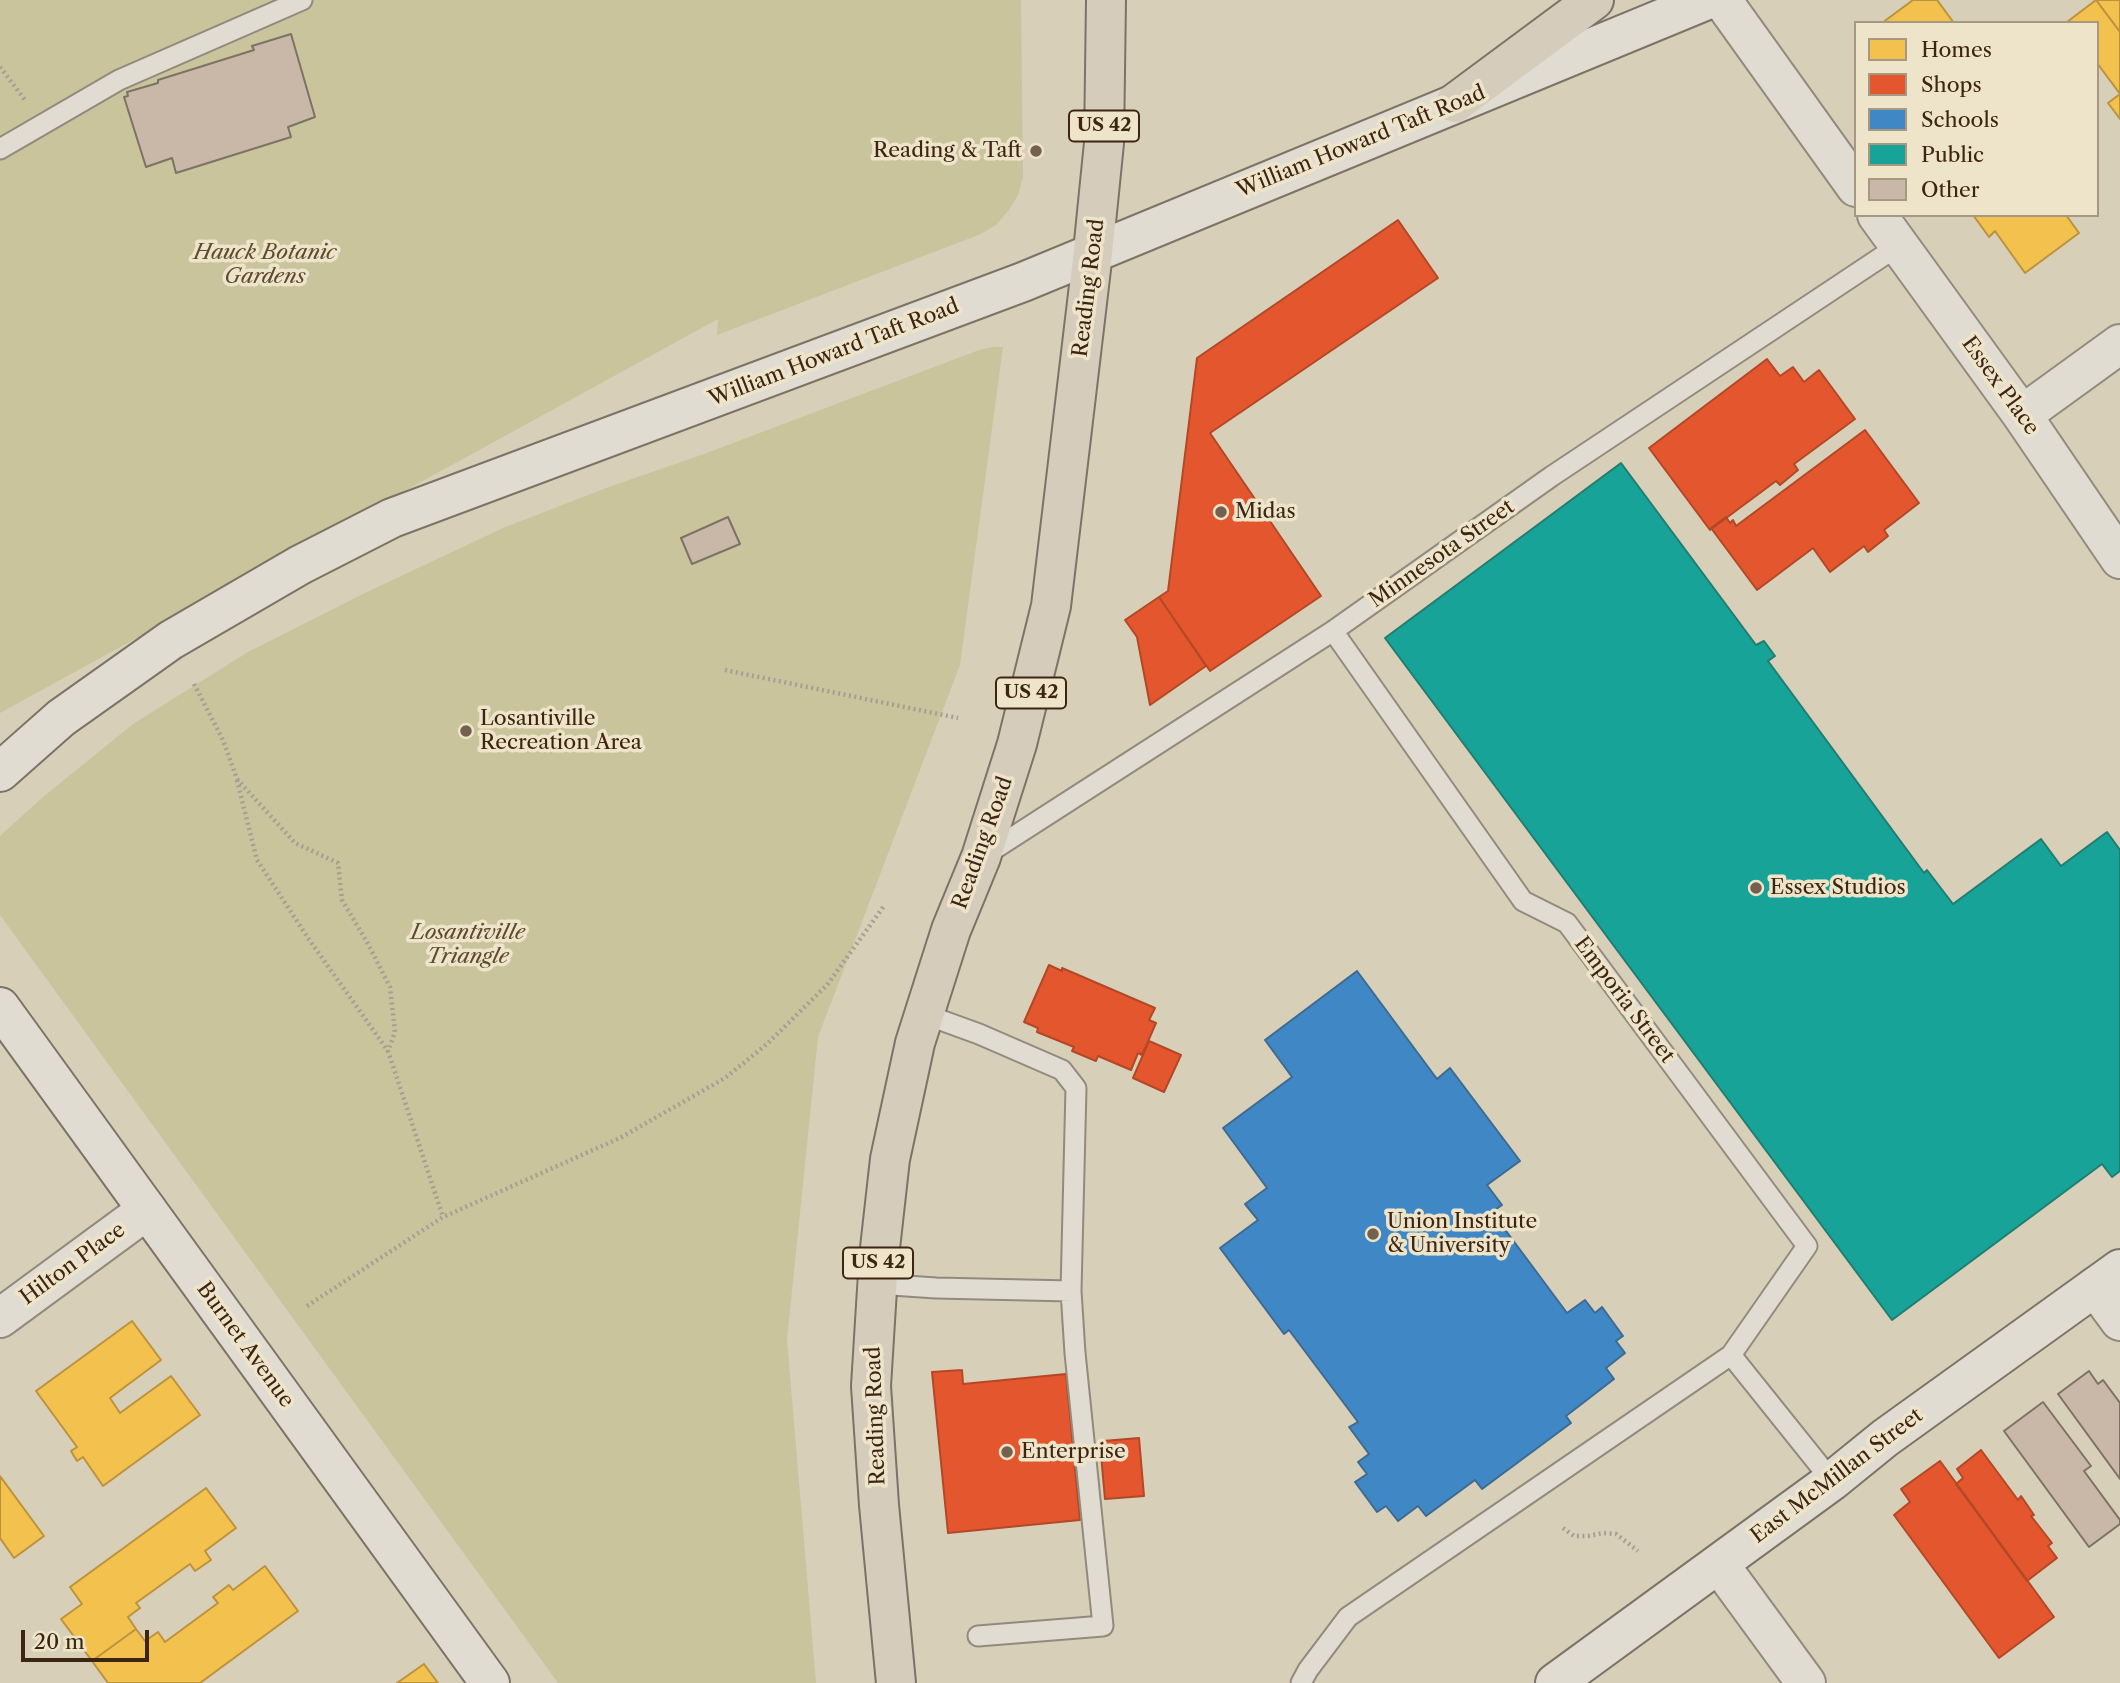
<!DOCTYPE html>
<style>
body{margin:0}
#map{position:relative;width:2120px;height:1683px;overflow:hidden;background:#d8cfb9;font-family:"Libre Caslon Text",serif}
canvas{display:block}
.legend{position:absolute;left:1854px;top:21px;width:245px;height:196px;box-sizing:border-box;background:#eee4c9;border:2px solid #a79881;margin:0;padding:9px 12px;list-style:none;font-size:21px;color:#3d2514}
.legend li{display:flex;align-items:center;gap:14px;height:35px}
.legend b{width:35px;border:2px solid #a79881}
.scale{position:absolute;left:21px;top:1630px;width:128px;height:32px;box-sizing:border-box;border:4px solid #3d2514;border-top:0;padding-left:9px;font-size:21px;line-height:24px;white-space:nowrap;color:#3d2514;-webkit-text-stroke:5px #eee4c9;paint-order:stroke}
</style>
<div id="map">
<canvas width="2120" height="1683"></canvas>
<ul class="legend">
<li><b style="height:19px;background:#f2c14e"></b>Homes</li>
<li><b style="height:19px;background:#e4572e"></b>Shops</li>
<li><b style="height:19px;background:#3f88c5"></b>Schools</li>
<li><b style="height:19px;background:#17a398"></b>Public</li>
<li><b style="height:19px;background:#c9b8a8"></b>Other</li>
</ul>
<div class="scale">20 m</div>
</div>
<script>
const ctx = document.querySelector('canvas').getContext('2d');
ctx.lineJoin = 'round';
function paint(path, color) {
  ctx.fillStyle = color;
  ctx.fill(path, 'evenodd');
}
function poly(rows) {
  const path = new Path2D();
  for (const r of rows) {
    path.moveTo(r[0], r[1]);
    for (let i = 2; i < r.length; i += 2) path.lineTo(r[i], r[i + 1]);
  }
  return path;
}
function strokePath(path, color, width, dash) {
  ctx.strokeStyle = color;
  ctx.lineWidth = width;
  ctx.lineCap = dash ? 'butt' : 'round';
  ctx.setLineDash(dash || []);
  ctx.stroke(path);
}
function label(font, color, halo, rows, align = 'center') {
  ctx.font = font + ' "Libre Caslon Text",serif';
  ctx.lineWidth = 7;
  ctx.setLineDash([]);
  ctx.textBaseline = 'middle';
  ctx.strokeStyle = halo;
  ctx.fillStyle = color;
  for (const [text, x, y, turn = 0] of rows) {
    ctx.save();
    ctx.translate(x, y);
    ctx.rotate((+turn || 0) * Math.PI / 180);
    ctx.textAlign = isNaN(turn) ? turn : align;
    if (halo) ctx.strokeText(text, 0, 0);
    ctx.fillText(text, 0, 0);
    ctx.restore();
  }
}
paint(poly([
 [0,0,1021,0,1023,177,1018,195,1009,210,996,225,981,234,717,335,718,319,0,713],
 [993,347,1003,347,960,665,818,1037,787,1340,816,1683,558,1683,0,915,0,836,43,797,133,724,248,652,365,593,503,528,606,488,704,454,979,350]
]), '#c9c49c');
const homes = poly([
 [1913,0,1937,0,1954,23,1882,23,1913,0],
 [2096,0,2120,0,2120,32,2096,0],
 [2096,0,2120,32,2120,119,2108,103,2120,94,2097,63,2097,23,2067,22,2096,0],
 [1973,215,2066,215,2079,233,2025,273,1995,231,1989,237,1973,215],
 [132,1321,161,1360,110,1398,120,1413,171,1376,200,1415,103,1486,83,1457,77,1461,71,1451,77,1447,36,1391,132,1321],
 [0,1476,44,1536,14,1558,0,1538,0,1476],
 [206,1488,236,1528,205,1551,211,1560,195,1571,190,1564,136,1603,140,1608,128,1617,136,1629,92,1661,61,1619,82,1604,70,1587,206,1488],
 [265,1566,298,1611,200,1683,108,1683,92,1661,136,1629,145,1641,158,1632,165,1642,218,1603,213,1597,229,1585,233,1590,265,1566],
 [424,1664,438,1683,397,1683,424,1664]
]);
paint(homes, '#f2c14e');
strokePath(homes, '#bc923d', 2);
const shops = poly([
 [1398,220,1438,278,1210,433,1321,596,1210,671,1159,597,1168,591,1197,358,1398,220],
 [1767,359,1780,376,1793,367,1804,382,1819,370,1855,419,1794,464,1798,470,1780,485,1776,481,1710,530,1649,448,1767,359],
 [1865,430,1919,503,1884,530,1888,536,1868,552,1864,546,1830,572,1813,548,1757,590,1711,528,1726,517,1730,523,1733,520,1736,526,1865,430],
 [1159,597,1206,666,1150,705,1137,637,1125,620,1159,597],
 [1049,965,1062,971,1062,968,1155,1008,1149,1020,1156,1023,1142,1055,1138,1053,1131,1070,1098,1056,1096,1061,1072,1051,1074,1047,1037,1032,1038,1028,1024,1022,1049,965],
 [1149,1041,1181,1055,1164,1092,1133,1078,1149,1041],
 [962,1370,963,1384,1066,1374,1080,1520,948,1533,932,1372,962,1370],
 [1139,1438,1144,1496,1105,1499,1101,1455,1104,1454,1103,1441,1139,1438],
 [1981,1450,2018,1500,2021,1496,2034,1515,2031,1516,2052,1543,2048,1546,2057,1558,2027,1581,1956,1484,1963,1478,1957,1469,1981,1450],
 [1940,1461,2054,1617,1999,1658,1894,1515,1910,1502,1901,1489,1940,1461]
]);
paint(shops, '#e4572e');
strokePath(shops, '#b24826', 2);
const schools = poly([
 [1357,971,1437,1079,1450,1068,1520,1161,1487,1185,1502,1205,1492,1212,1567,1313,1585,1300,1595,1313,1602,1307,1623,1336,1616,1341,1625,1353,1606,1368,1614,1379,1566,1416,1571,1423,1482,1489,1475,1480,1426,1516,1418,1506,1398,1521,1386,1506,1377,1512,1355,1482,1367,1474,1358,1462,1369,1454,1349,1427,1358,1422,1289,1330,1284,1334,1220,1248,1258,1220,1245,1204,1267,1188,1223,1128,1292,1077,1265,1040,1357,971]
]);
paint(schools, '#3f88c5');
strokePath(schools, '#3e6a90', 2);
const public = poly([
 [1621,463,1756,645,1764,641,1775,656,1768,661,1924,873,1927,870,1953,904,2041,839,2061,866,2107,832,2120,850,2120,1171,2112,1177,2102,1164,1892,1320,1385,638,1621,463]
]);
paint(public, '#17a398');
strokePath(public, '#227d70', 2);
const building = poly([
 [291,34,315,117,288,127,291,137,176,173,172,158,146,167,124,97,128,96,127,92,158,83,158,80,254,50,252,46,291,34],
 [728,517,740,544,692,564,681,538,728,517],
 [2089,1371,2098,1384,2103,1380,2120,1403,2120,1479,2058,1394,2089,1371],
 [2043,1402,2091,1466,2084,1471,2120,1520,2120,1524,2089,1547,2004,1431,2043,1402]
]);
paint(building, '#c9b8a8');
strokePath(building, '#7c7365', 2);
const lane = poly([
 [0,149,119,80,302,0],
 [985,855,1333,631,1552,476,1898,246],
 [924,1014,979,1034,1062,1070,1076,1088,1071,1291,1075,1353,1103,1626,978,1636],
 [877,1284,936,1288,1071,1291],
 [1731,1355,1832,1481],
 [1301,1683,1308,1670,1348,1617,1731,1355,1807,1246,1567,923,1523,901,1333,631]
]);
const street = poly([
 [1722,0,1856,187],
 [1877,215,2022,415,2120,559],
 [2022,415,2120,344],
 [2095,1287,2120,1321],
 [0,1318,147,1210],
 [1719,1564,1806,1683]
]);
const secondary = poly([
 [0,772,61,718,171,640,300,565,392,518,1023,282,1707,0],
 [0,1007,490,1683],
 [1555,1683,1832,1481,1885,1438,2120,1269]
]);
const primary = poly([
 [896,1683,879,1505,871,1386,879,1257,890,1159,915,1043,951,930,981,857,1017,744,1051,606,1093,252,1104,143,1106,0]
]);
const highway = poly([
 [1455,103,1594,0]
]);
strokePath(lane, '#928a7b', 23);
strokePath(street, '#928a7b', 42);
strokePath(secondary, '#7c7365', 42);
strokePath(primary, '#7c7365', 42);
strokePath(highway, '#7c7365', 42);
strokePath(poly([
 [0,67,25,100],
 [725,670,958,718],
 [194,684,223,740,237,779,295,843,338,863,342,900,367,942,390,987,395,1032,388,1051,443,1217],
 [237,780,257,860,308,938,388,1051],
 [307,1306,443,1217,620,1138,725,1078,767,1044,827,985,884,906],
 [1563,1528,1574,1536,1588,1536,1603,1533,1616,1534,1638,1551]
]), '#a49e94', 4.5, [2, 3.5]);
strokePath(lane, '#e0dcd1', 19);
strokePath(street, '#e0dcd1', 38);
strokePath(secondary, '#e0dcd1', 38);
strokePath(primary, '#d5ccbc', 38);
strokePath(highway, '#d5ccbc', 38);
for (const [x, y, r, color] of [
 [1036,151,7,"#73604e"],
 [1221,512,7,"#73604e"],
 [466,731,7,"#73604e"],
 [1756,888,7,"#73604e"],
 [1373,1234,7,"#73604e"],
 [1007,1452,7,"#73604e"]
]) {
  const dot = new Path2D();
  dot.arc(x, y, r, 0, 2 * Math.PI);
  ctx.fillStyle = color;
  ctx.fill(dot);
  strokePath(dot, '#eee4c9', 2.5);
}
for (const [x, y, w] of [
 [1104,126,70],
 [1031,693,70],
 [878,1263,70]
]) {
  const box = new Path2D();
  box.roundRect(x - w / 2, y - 15.5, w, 31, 5);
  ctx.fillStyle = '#eee4c9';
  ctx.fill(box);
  strokePath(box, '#3d2514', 2);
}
label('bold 19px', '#3d2514', null, [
 ["US 42",1104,126],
 ["US 42",1031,693],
 ["US 42",878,1263]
]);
label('21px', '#3d2514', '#eee4c9', [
 ["William Howard Taft Road",1361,142,-22],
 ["Reading Road",1089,288,-83],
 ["William Howard Taft Road",834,353,-21],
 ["Essex Place",2000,386,54],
 ["Minnesota Street",1442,554,-35],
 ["Reading Road",983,843,-70],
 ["Emporia Street",1624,1000,53],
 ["Hilton Place",73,1264,-36],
 ["Burnet Avenue",245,1345,54],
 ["Reading Road",876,1416,-92],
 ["East McMillan Street",1837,1476,-37]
]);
label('21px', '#3d2514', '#eee4c9', [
 ["Reading & Taft",1022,151,"right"],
 ["Midas",1235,512],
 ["Losantiville",480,719],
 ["Recreation Area",480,743],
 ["Essex Studios",1770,888],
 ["Union Institute",1387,1222],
 ["& University",1387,1246],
 ["Enterprise",1021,1452]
], 'left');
label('italic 21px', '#5d4a30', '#eee4c9', [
 ["Hauck Botanic",265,253],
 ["Gardens",265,277],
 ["Losantiville",468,933],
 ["Triangle",468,957]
]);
</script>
